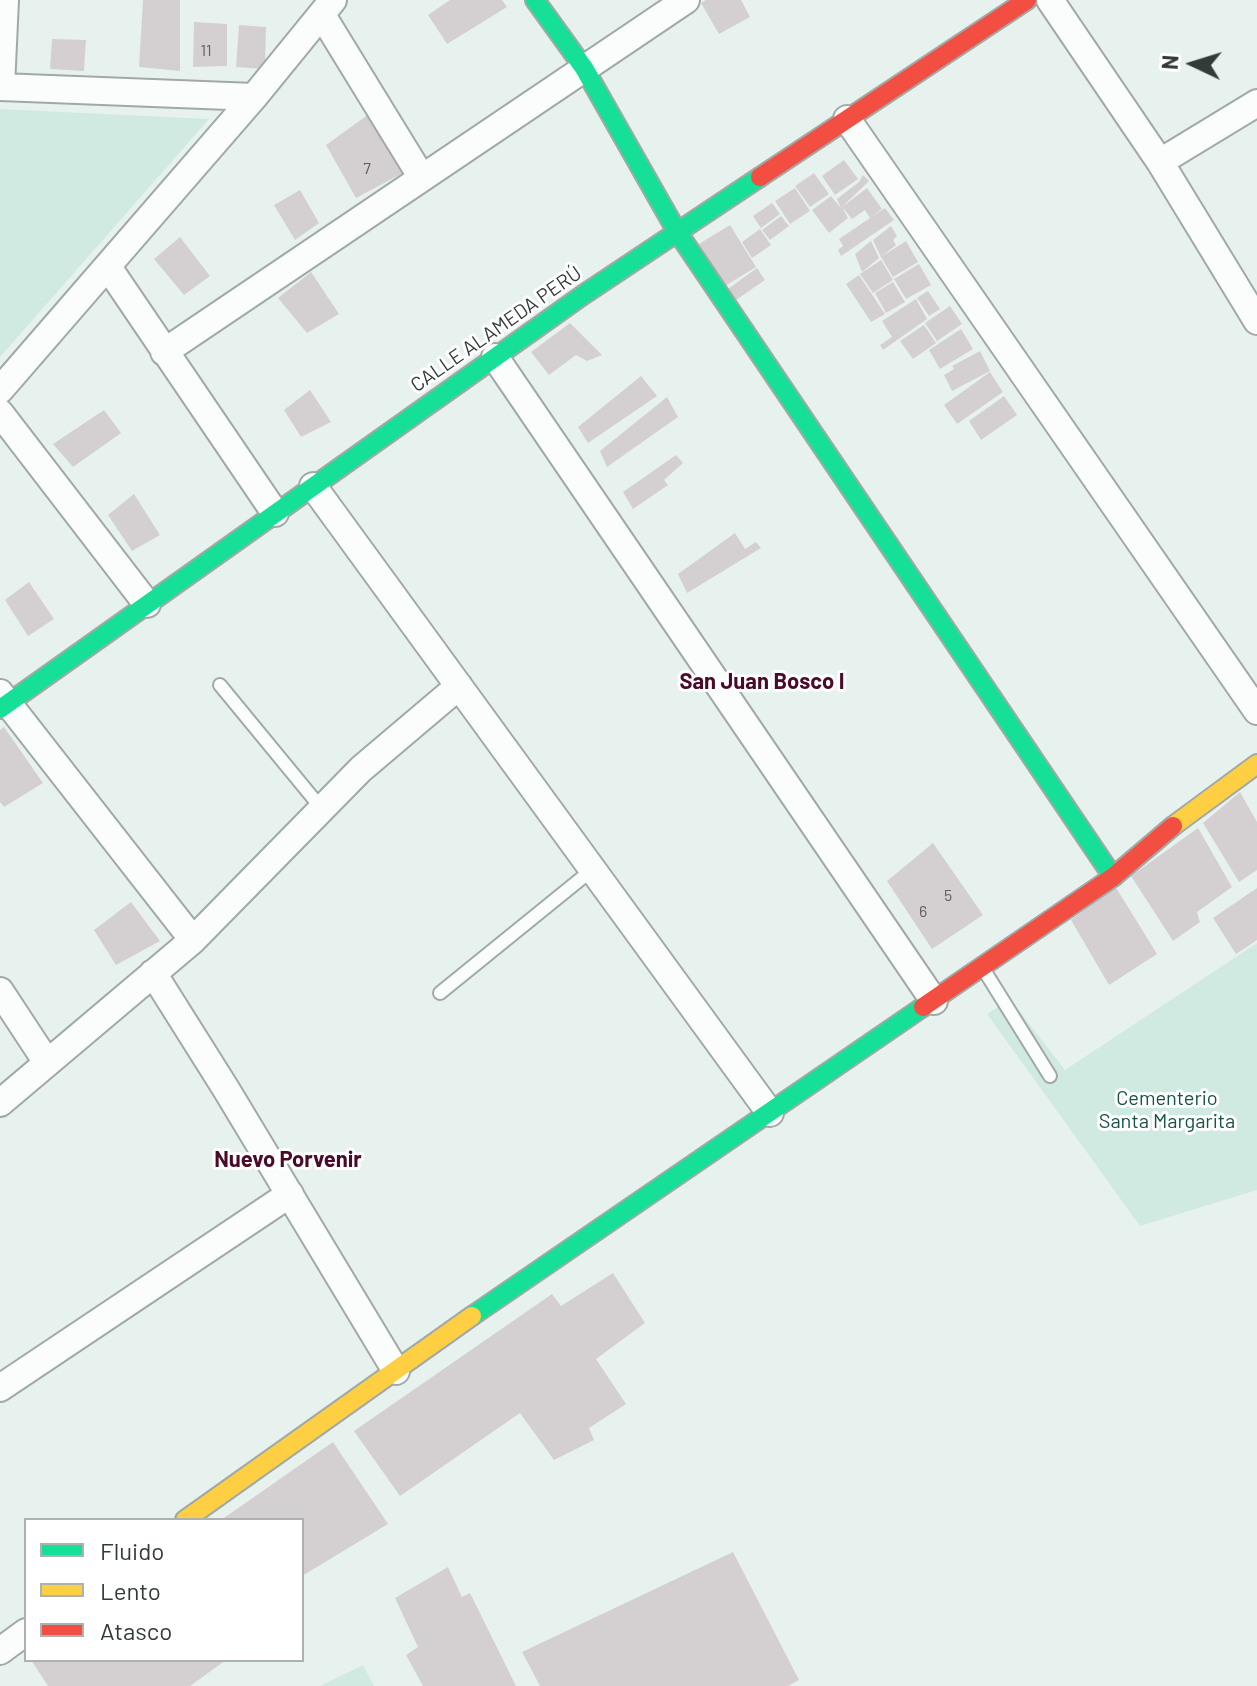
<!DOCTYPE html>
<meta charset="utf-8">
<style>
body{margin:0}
#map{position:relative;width:1257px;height:1686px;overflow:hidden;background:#e7f2ee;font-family:Barlow,sans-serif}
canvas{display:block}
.legend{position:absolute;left:24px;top:1518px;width:280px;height:144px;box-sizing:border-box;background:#fff;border:2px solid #adb1b0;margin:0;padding:10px 14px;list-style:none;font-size:24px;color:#333b39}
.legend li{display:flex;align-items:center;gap:16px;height:40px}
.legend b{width:40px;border:2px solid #adb1b0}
.north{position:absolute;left:1153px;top:24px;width:80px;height:80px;-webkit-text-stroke:6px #fff;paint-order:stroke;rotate:274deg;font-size:22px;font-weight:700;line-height:32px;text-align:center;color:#333b39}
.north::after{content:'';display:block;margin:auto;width:28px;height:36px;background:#333b39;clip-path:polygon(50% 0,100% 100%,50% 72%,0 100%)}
</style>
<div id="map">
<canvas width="1257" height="1686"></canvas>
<ul class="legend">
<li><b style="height:10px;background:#16e098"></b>Fluido</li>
<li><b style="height:10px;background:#ffcf43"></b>Lento</li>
<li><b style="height:10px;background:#f24e42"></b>Atasco</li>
</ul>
<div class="north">N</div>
</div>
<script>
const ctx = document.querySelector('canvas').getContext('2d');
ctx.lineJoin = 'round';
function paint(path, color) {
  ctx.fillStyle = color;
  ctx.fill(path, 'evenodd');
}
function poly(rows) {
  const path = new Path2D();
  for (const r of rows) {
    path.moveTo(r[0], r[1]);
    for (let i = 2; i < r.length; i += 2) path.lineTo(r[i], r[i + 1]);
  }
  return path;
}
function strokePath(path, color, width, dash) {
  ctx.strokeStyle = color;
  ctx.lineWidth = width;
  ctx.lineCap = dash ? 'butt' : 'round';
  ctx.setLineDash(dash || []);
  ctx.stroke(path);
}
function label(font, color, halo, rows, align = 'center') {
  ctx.font = font + ' Barlow,sans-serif';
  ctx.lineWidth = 6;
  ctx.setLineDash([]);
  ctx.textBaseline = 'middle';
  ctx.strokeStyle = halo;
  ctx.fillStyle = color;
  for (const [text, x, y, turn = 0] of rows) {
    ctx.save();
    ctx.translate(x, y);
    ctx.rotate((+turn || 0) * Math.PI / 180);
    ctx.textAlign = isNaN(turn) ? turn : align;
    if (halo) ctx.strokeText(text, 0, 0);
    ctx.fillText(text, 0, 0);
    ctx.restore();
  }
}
paint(poly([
 [0,109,209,119,0,357],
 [1257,943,1257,1190,1140,1226,987,1014,1010,999,1065,1070],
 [363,1665,374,1686,320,1686]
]), '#d0eae2');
paint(poly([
 [143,0,180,0,180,71,139,67],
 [450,0,502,0,507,7,447,44,428,15],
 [706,0,741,0,750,17,719,34,701,3],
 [194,22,227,24,227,66,193,67],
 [239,25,266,27,265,69,236,67],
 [52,39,86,40,84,71,50,69],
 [369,114,403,173,356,198,326,145],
 [844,160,858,179,835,195,822,176],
 [814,173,829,194,810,207,795,186],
 [863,175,869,181,842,207,867,188,882,209,870,218,865,210,852,219,842,207,848,218,829,233,812,210,831,196,841,208,837,199,859,182],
 [795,188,810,211,790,224,775,201],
 [300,190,319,223,295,240,274,205],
 [772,203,780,214,761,228,753,216],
 [885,208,894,220,841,256,838,250,843,246,839,239],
 [781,216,789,226,770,240,762,230],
 [730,225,756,267,725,286,699,244],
 [891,226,897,236,893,240,896,245,881,257,873,240],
 [760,229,771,245,752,258,742,242],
 [180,237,210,276,184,295,154,259],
 [871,241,879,258,862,272,855,254],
 [906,241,918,262,893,277,881,257],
 [881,260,893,280,873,293,860,274],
 [919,264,931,285,906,299,894,279],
 [757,268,765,280,736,300,728,289],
 [311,272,339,314,307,333,278,298],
 [859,275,885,314,871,322,846,284],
 [893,282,905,302,886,313,875,293],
 [928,291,940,309,929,316,917,298],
 [916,299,927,319,883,350,880,345,892,337,882,321],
 [950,306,962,324,937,341,925,323],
 [570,323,602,355,587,361,576,355,549,375,531,352],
 [924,325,936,343,913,359,900,341],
 [961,329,973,349,940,369,929,350],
 [980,351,990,371,952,391,944,375,954,369,952,366],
 [990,372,1003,392,957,424,944,405],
 [641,376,657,396,588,443,578,427],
 [310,390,331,422,301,437,284,410],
 [1004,396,1017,415,981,440,969,421],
 [667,397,678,417,607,467,600,451],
 [104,410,121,433,73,467,53,444],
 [676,455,683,463,664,480,668,485,633,509,623,492],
 [134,494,160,535,132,551,108,515],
 [735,533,745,549,756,542,761,548,687,593,678,574],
 [29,582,54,619,28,636,5,600],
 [4,727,43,783,4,807,0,802,0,730],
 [1240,792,1257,822,1257,870,1239,882,1203,823],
 [1198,828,1232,887,1197,912,1200,922,1173,941,1131,876],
 [933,843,983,915,932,949,887,881],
 [1115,886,1157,954,1109,985,1071,920],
 [1257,888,1257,940,1236,954,1213,918],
 [131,902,160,941,116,965,94,930],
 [613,1273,645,1323,596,1359,626,1404,589,1428,594,1440,554,1460,520,1413,400,1496,354,1431,552,1294,561,1306],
 [333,1442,388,1524,302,1576,302,1520,221,1520],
 [733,1552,799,1680,788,1686,540,1686,522,1652],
 [448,1567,462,1597,470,1593,516,1686,423,1686,406,1655,418,1647,395,1598],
 [31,1660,226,1660,190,1686,48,1686]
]), '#d4d0d1');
const lane = poly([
 [220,685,322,809],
 [984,970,1050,1076],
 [440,993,593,869]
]);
const street = poly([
 [1050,0,1160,162,1257,321],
 [322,15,422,178],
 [0,87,254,97,333,0],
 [1,87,5,0],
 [847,119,1257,711],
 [1160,162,1257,103],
 [108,267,275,513],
 [164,352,686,0],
 [495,357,934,1001],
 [0,390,254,97],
 [0,413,147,604],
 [313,486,770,1113],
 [0,693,193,940],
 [153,973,226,1089,396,1371],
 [0,991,46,1061],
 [0,1103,193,940,361,769,459,686],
 [0,1388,290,1194],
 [0,1651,26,1632]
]);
const fast = poly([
 [535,0,584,68,676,230,1113,877],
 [0,709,583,295,760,177],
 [472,1316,923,1007]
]);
const slow = poly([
 [1173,826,1257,764],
 [185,1520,472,1316]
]);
const jam = poly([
 [760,177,1027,0],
 [923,1007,1113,877,1173,826]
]);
strokePath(lane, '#a1a9a6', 16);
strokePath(street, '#a1a9a6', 30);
strokePath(fast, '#a1a9a6', 22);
strokePath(slow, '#a1a9a6', 22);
strokePath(jam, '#a1a9a6', 22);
strokePath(lane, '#fbfdfc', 12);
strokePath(street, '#fbfdfc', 26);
strokePath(fast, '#16e098', 18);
strokePath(slow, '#ffcf43', 18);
strokePath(jam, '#f24e42', 18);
label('16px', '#5b605f', null, [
 ["11",206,51],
 ["7",367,169],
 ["5",948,896],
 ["6",923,912]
]);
label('20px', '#333b39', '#fff', [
 ["CALLE ALAMEDA PERÚ",496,329,-35]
]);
label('20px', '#165347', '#fff', [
 ["Cementerio",1167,1098],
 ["Santa Margarita",1167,1121]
]);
label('bold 22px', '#4c0a2a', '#fff', [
 ["San Juan Bosco I",762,682],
 ["Nuevo Porvenir",288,1160]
]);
</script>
